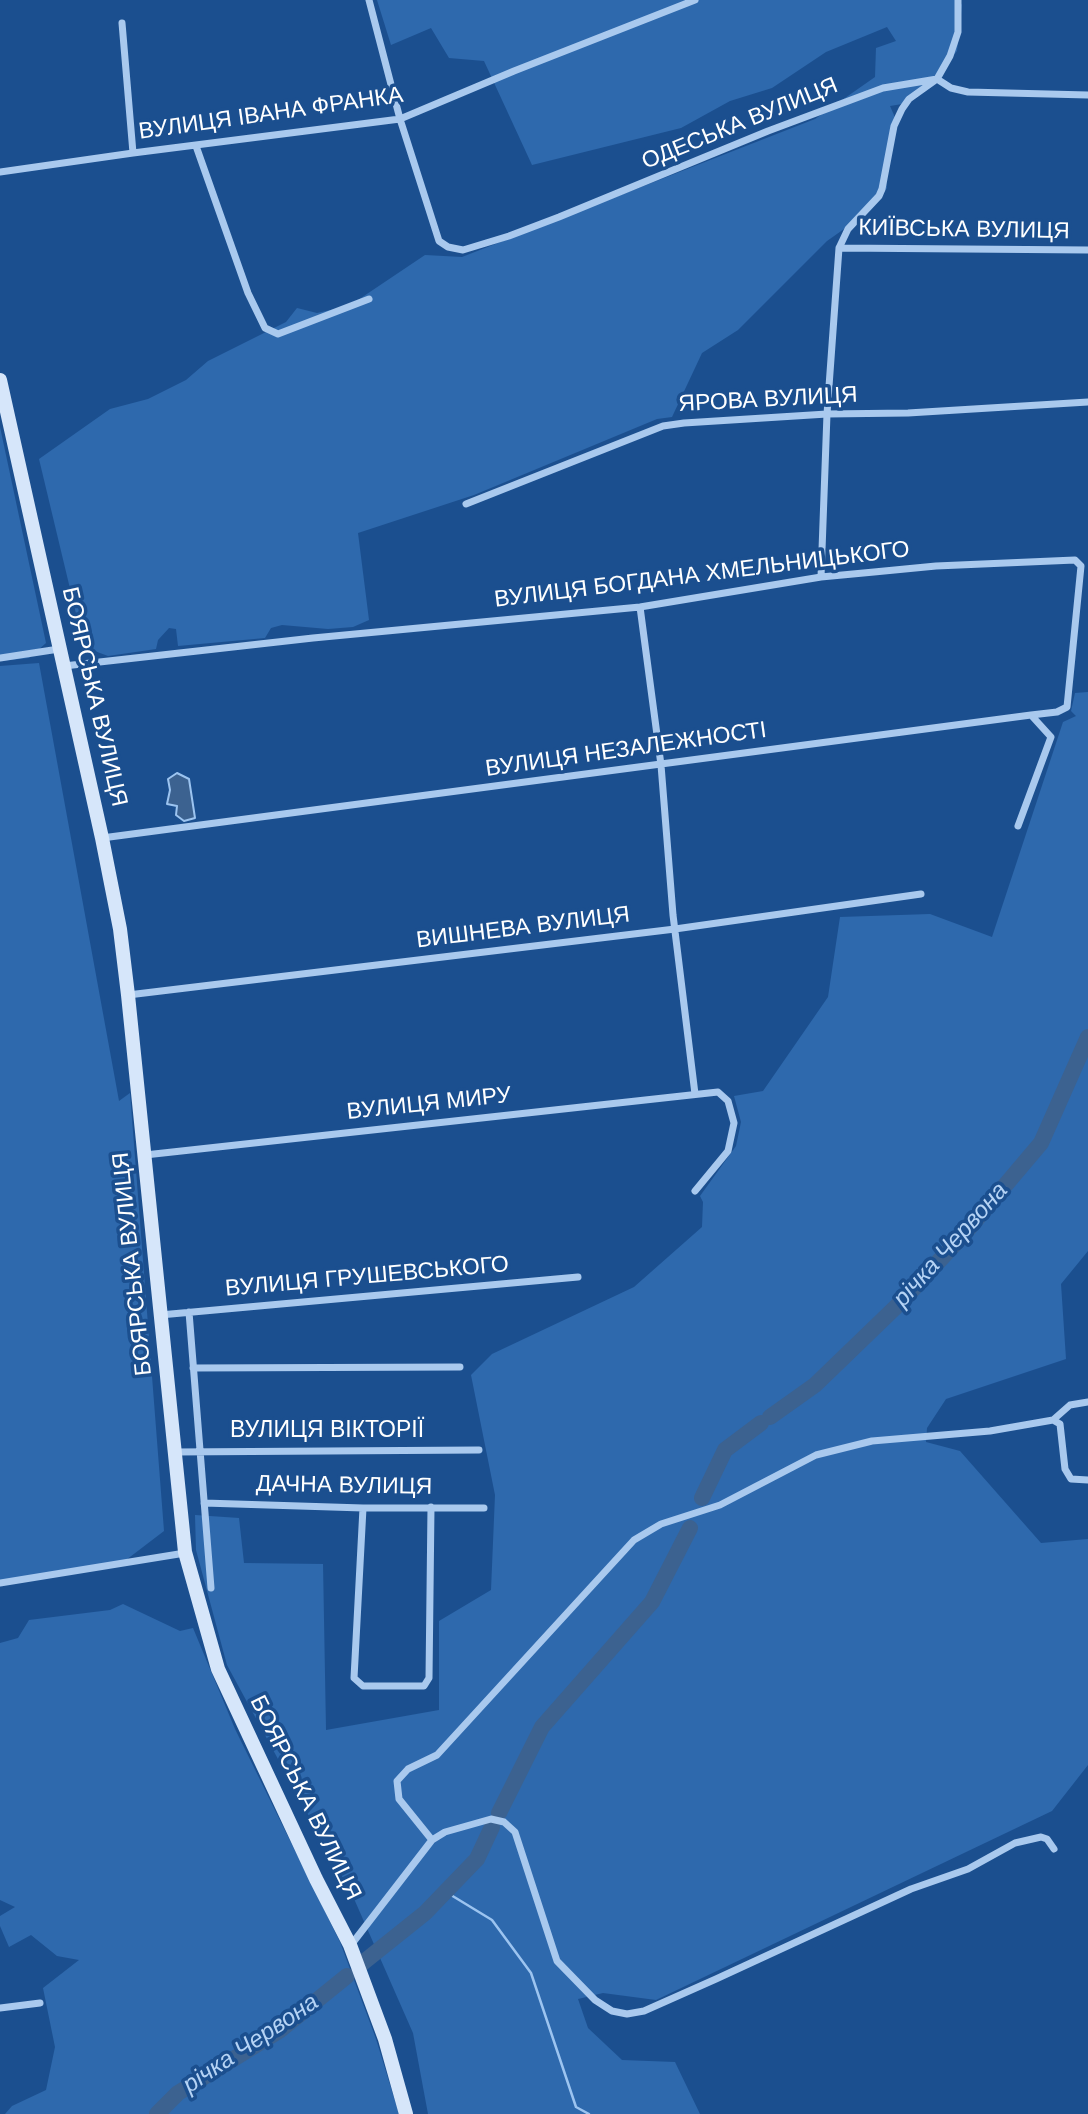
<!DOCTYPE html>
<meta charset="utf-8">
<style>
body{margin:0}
canvas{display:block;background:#1b4f8f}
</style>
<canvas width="1088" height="2114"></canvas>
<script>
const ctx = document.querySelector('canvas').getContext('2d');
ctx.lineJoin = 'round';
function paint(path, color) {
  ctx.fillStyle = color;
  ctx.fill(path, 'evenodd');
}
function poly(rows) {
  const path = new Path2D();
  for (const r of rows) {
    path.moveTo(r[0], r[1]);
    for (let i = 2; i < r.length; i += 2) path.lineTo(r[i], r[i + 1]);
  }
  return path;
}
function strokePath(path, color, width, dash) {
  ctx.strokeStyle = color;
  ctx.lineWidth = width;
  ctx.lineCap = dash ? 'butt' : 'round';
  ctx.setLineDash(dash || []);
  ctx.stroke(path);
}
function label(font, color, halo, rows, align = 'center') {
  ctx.font = font + ' Arial,sans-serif';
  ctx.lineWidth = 7;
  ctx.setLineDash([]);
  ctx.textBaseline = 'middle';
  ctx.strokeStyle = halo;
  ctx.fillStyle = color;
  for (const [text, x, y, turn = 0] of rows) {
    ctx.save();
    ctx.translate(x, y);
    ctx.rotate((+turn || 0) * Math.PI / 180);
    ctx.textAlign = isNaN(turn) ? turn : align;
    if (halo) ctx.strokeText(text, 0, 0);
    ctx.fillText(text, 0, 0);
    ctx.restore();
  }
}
paint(poly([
 [377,0,959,0,962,5,957,51,940,72,902,104,890,106,897,122,886,177,887,188,871,210,827,241,738,330,702,353,672,417,657,419,474,495,358,533,369,620,353,627,328,629,282,625,271,628,265,638,178,646,176,629,169,628,158,640,156,649,108,656,84,647,39,459,110,409,148,399,186,380,208,361,286,322,297,308,317,313,349,306,425,255,462,257,815,119,875,77,876,48,896,41,887,27,826,52,772,88,730,101,681,128,532,165,484,61,449,58,431,28,391,45],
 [0,427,46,643,29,658,0,661],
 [39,663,119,1101,130,1093,164,1531,126,1560,0,1585,0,666],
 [1088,692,1088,1251,1061,1284,1066,1359,946,1399,927,1428,926,1442,960,1451,1041,1543,1088,1539,1088,1765,1052,1811,656,2000,603,1993,578,1999,588,2028,622,2060,675,2062,700,2114,428,2114,413,2033,355,1901,227,1665,196,1550,195,1515,239,1518,244,1563,323,1564,326,1730,439,1710,439,1621,491,1590,495,1495,471,1375,492,1354,634,1287,702,1227,703,1202,700,1196,736,1146,741,1122,734,1096,763,1091,828,997,840,917,930,914,992,937,1063,722,1076,716,1071,711,1075,693],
 [123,1604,180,1631,193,1628,235,1729,340,1942,376,2039,399,2114,5,2114,12,2106,46,2090,55,2047,43,1988,79,1960,57,1956,31,1935,9,1947,0,1926,0,1916,15,1907,0,1900,0,1643,18,1638,29,1620,110,1610]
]), '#2e69ad');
const water = poly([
 [177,773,189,779,195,818,184,821,176,815,177,806,167,804,170,790,168,779,177,773]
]);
paint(water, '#3c6290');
strokePath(water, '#9cc4f0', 2);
strokePath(poly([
 [446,1892,492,1920,531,1973,576,2107,589,2114]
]), '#9cc4f0', 2.5);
strokePath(poly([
 [770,1417,815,1385,901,1302,964,1234,1041,1143,1088,1037],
 [702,1498,725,1450,761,1423],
 [499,1813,542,1727,652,1602,690,1528],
 [360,1965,425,1913,477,1859,492,1827],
 [157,2114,178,2093,279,2031,347,1976]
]), '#3c6290', 16);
strokePath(poly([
 [369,0,400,119,439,241,448,247,463,250,509,236,559,217,768,131,883,88,937,79,951,88,968,92,1088,95],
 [122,23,133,153],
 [196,146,248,293,265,328,278,334,369,299],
 [0,172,133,153,400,119,514,71,695,0],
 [839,248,1088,250],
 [466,504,663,426,684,423,827,414,908,413,1088,402],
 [821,577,827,414,839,248,848,229,879,196,882,189,894,126,902,109,909,99,937,79,950,56,958,32,958,0],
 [640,607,661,765,673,915,695,1094],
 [0,658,59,649],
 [64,666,313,638,640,607,821,577,874,572,936,566,1075,560,1081,566,1067,707,1057,712,1031,715],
 [102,838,1031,715,1051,737,1018,826],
 [128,995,675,929,921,894],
 [145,1155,718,1092,728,1101,734,1123,728,1151,695,1191],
 [189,1312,211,1588],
 [160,1315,578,1277],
 [193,1368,460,1367],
 [1053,1420,1060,1424,1065,1469,1071,1479,1088,1480],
 [175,1452,479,1450],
 [204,1503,363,1508,484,1508],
 [363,1508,354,1678,363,1686,424,1686,429,1678,431,1507],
 [0,1583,185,1553],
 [432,1840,399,1799,397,1781,408,1769,437,1755,634,1540,661,1524,720,1505,816,1455,872,1441,990,1431,1053,1420,1070,1405,1088,1402],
 [351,1945,432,1840,445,1832,491,1819,504,1822,515,1832,557,1961,595,2000,612,2011,627,2014,644,2011,716,1979,911,1889,968,1869,1015,1843,1041,1837,1047,1839,1054,1849],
 [0,2008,40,2003]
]), '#a9c9ee', 7);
strokePath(poly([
 [0,380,102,838,120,929,128,995,185,1552,218,1669,316,1879,350,1945,385,2039,406,2114]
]), '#d6e6fa', 14);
label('23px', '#fff', '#1b4f8f', [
 ["ВУЛИЦЯ ІВАНА ФРАНКА",271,114,-8],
 ["ОДЕСЬКА ВУЛИЦЯ",740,124,-22],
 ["КИЇВСЬКА ВУЛИЦЯ",964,230,1],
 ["ЯРОВА ВУЛИЦЯ",768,400,-3],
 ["ВУЛИЦЯ БОГДАНА ХМЕЛЬНИЦЬКОГО",702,575,-7],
 ["БОЯРСЬКА ВУЛИЦЯ",94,697,77],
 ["ВУЛИЦЯ НЕЗАЛЕЖНОСТІ",626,750,-8],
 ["ВИШНЕВА ВУЛИЦЯ",523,928,-7],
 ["ВУЛИЦЯ МИРУ",429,1104,-6],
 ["БОЯРСЬКА ВУЛИЦЯ",133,1264,-96],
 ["ВУЛИЦЯ ГРУШЕВСЬКОГО",367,1277,-5],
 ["ВУЛИЦЯ ВІКТОРІЇ",327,1431],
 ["ДАЧНА ВУЛИЦЯ",344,1486,1],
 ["БОЯРСЬКА ВУЛИЦЯ",305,1798,64]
]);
label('italic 24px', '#b5d3f5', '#1b4f8f', [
 ["річка Червона",951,1245,-48],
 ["річка Червона",251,2044,-34]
]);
</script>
